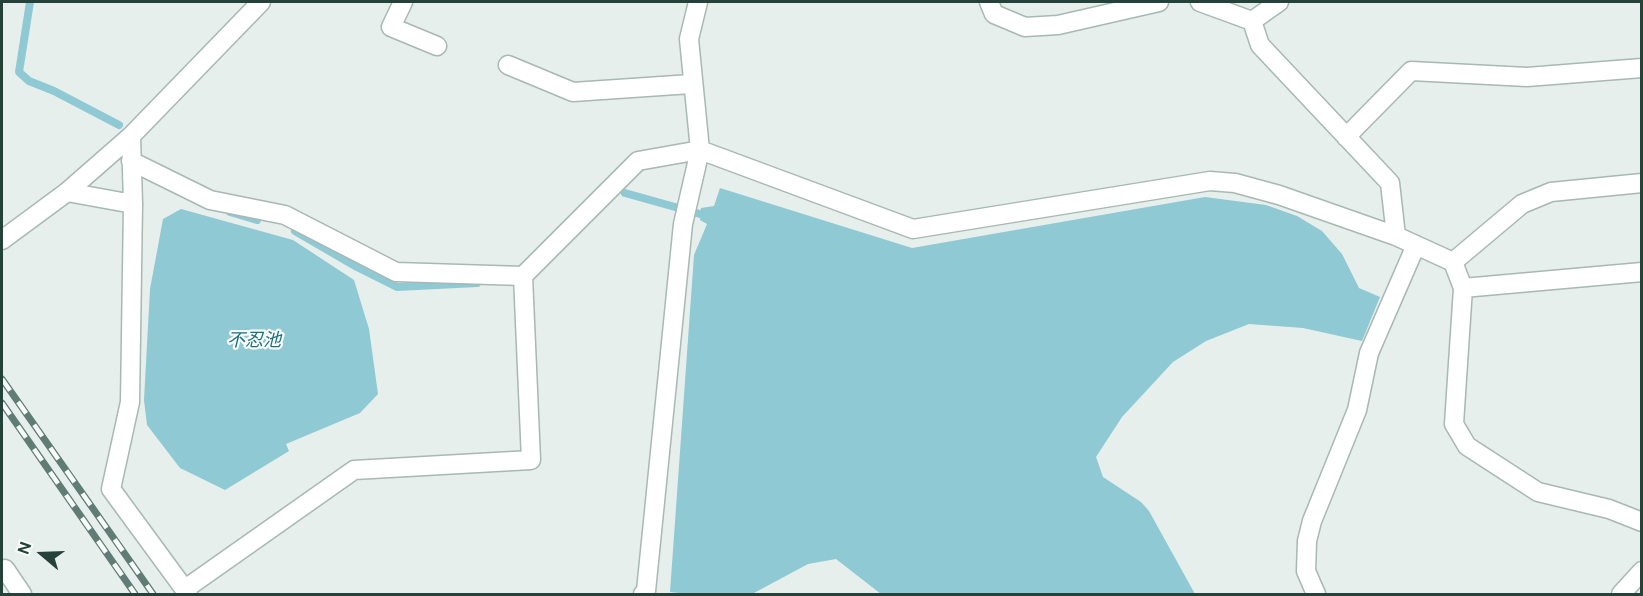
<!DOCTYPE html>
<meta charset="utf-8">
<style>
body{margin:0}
#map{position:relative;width:1643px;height:596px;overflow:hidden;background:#e6efeb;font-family:"DM Sans",sans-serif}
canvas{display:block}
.frame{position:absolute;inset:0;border:3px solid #24423a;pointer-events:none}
.north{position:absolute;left:12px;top:524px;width:60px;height:60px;-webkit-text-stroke:4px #f7fbf9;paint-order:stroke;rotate:289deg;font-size:16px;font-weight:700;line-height:24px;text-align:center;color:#24423a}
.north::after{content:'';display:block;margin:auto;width:21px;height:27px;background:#24423a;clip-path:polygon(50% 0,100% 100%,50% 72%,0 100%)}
</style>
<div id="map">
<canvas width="1643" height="596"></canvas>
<div class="frame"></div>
<div class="north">N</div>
</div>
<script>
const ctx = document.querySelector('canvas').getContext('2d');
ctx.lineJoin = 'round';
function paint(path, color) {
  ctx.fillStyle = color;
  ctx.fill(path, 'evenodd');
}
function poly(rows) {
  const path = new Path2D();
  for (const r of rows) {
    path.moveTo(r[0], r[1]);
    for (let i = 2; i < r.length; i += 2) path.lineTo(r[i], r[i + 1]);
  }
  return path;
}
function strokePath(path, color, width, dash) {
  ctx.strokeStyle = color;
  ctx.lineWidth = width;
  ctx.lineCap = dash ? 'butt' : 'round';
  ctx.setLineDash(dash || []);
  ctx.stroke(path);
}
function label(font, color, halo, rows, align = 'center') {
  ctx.font = font + ' "DM Sans","Noto Sans JP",sans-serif';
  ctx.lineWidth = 4.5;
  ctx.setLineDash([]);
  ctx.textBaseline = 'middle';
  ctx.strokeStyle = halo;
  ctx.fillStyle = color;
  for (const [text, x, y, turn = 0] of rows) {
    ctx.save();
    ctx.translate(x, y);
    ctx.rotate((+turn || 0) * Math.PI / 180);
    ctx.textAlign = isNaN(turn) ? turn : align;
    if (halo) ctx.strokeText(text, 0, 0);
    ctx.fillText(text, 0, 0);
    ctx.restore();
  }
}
paint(poly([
 [720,188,912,248,1205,197,1266,205,1297,216,1322,231,1342,254,1359,288,1380,297,1362,341,1303,328,1249,324,1206,341,1173,362,1122,417,1096,457,1103,477,1141,502,1149,511,1195,594,881,594,836,559,808,564,752,594,687,594,670,592,694,255,707,224,700,220,701,208,714,206],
 [181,209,293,240,354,280,369,329,378,394,360,413,286,444,289,451,225,490,180,468,147,425,144,400,150,289,163,219]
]), '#8ec9d4');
strokePath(poly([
 [30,2,19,72,29,81,54,91,119,125],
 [625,193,700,214],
 [230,212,257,220],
 [295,231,357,267,397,287,477,283]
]), '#8ec9d4', 8);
const street = poly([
 [403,2,391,27,437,46],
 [989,2,994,14,1025,27,1058,25,1159,2],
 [1200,2,1252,21,1279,2],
 [1252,21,1260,45,1390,183,1396,236],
 [508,65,573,92,691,84],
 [131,136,133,204,130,402,111,489,188,594],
 [1346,137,1411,71,1527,77,1642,68],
 [131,161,210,200,285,215,396,272,523,276,638,161,700,150,913,229,1210,181,1235,183,1279,195,1396,236,1453,262],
 [1642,183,1551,192,1522,204,1453,262,1463,288,1454,424,1467,446,1538,492,1609,509,1642,522],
 [67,192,133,204],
 [2,240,67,192,131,136,261,2],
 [1463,288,1642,272],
 [5,569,22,594],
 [185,589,354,470,531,460,523,276],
 [643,594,646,591,683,224,700,150,689,39,698,2],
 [1316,594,1306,571,1307,541,1312,521,1357,410,1369,353,1416,245],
 [1621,594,1642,571]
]);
strokePath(street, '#a8b8b2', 21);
strokePath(street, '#fff', 18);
const rail = poly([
 [2,379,153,594],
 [2,403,135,594]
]);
strokePath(rail, '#5f7d75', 7);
strokePath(rail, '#f7fbf9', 4.5, [14]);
label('italic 18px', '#1c6f80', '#f7fbf9', [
 ["不忍池",254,341]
]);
</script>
